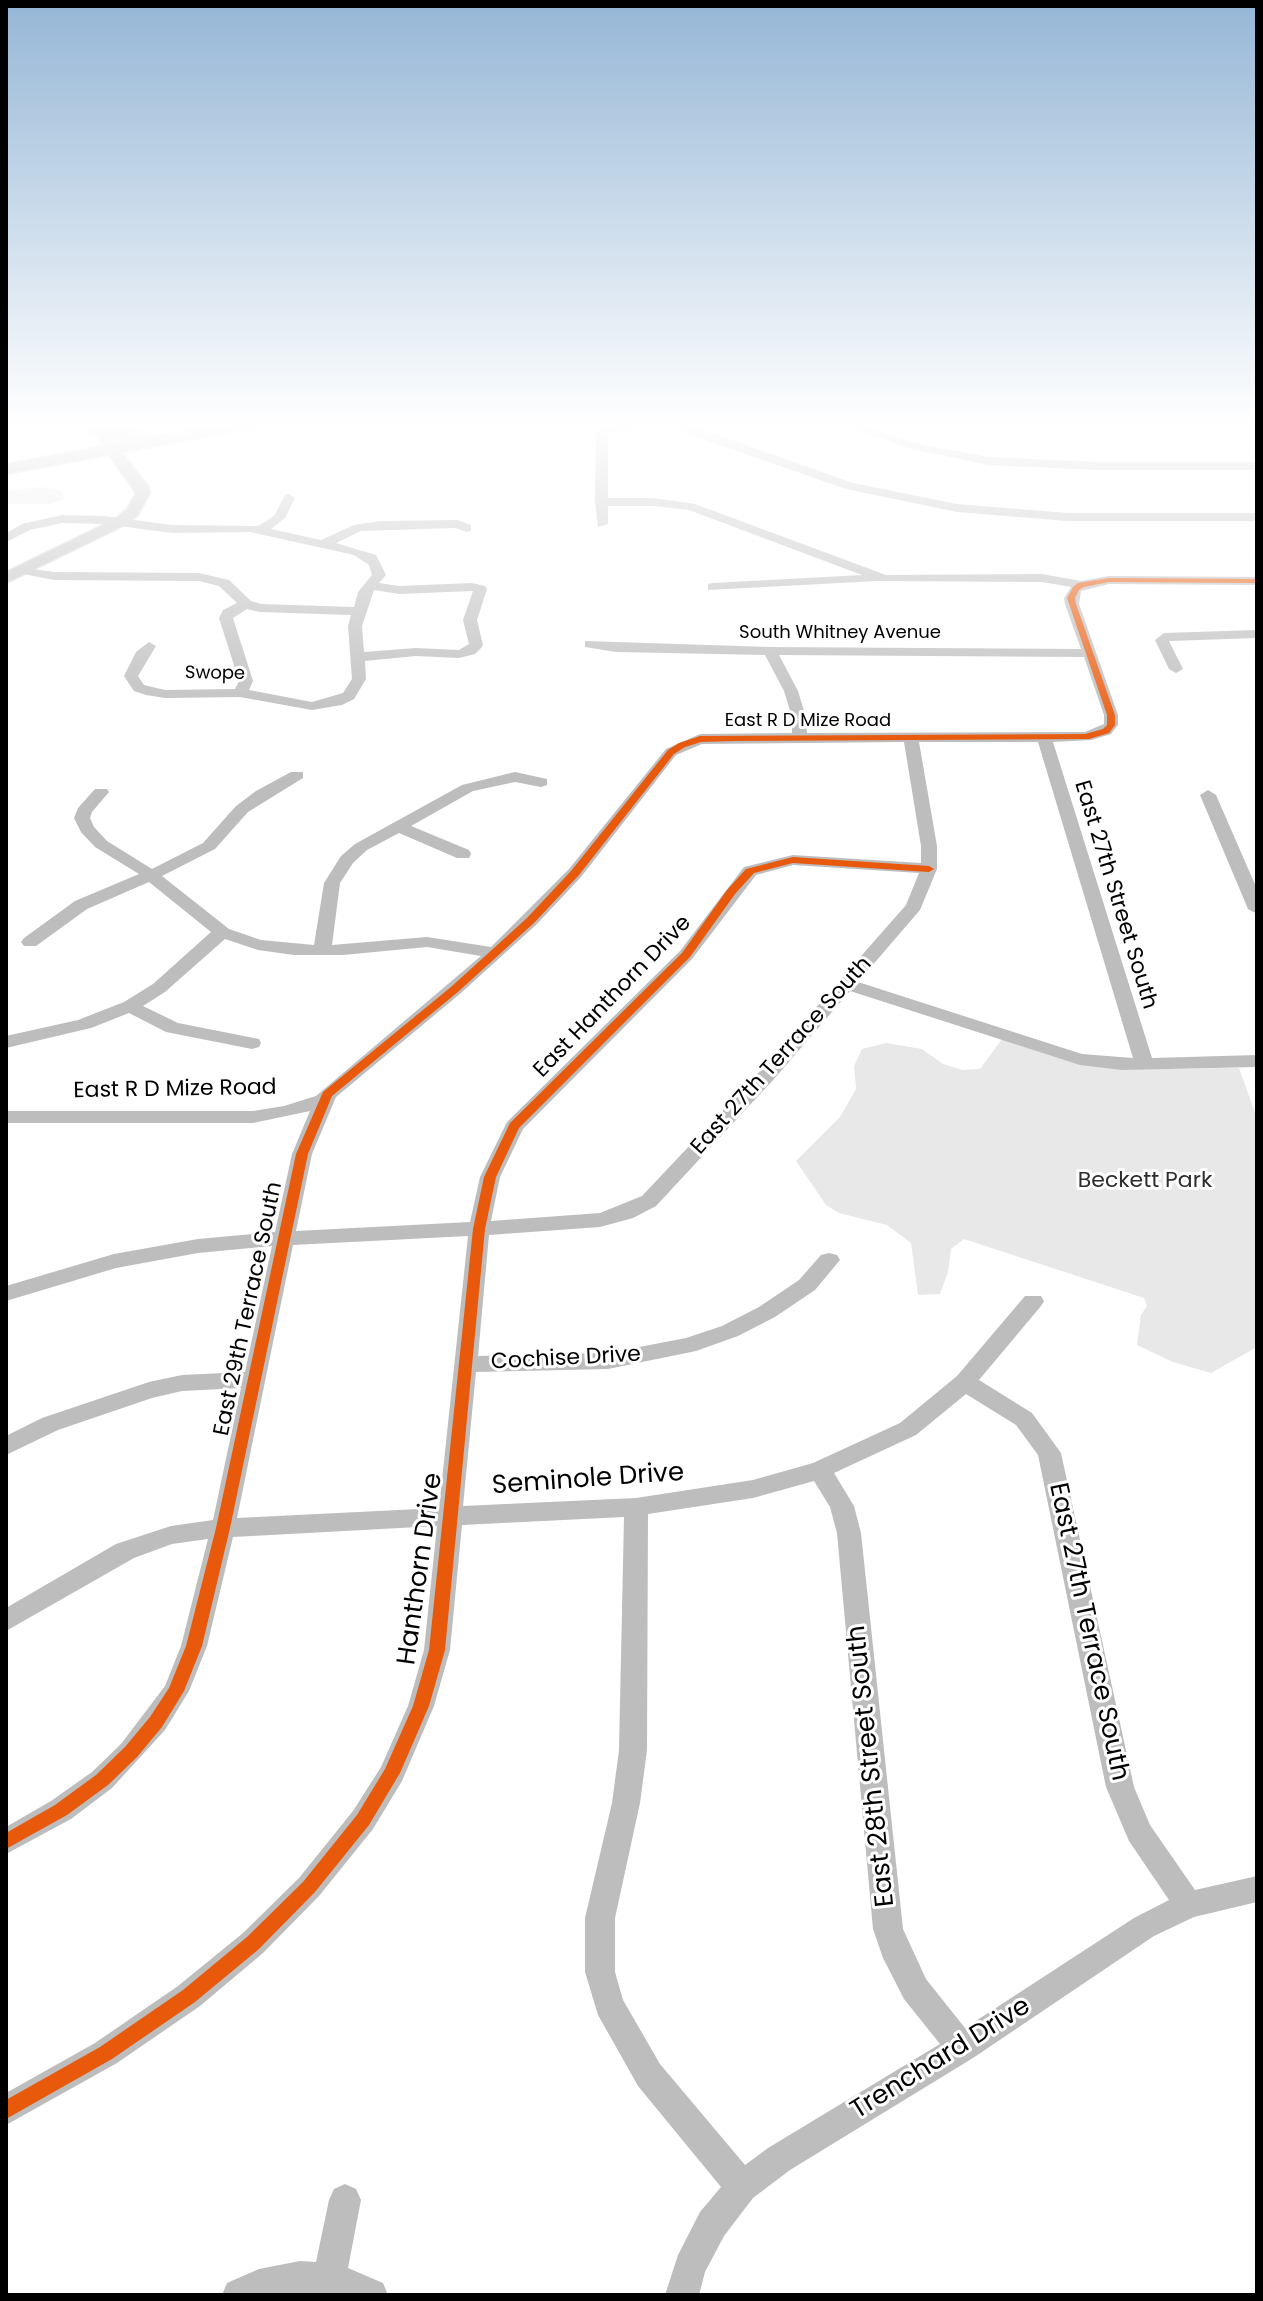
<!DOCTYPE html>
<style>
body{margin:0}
#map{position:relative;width:1263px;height:2301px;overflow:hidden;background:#fff;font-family:Poppins,sans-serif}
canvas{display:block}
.frame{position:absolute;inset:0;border:8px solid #000;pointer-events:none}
</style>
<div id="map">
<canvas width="1263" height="2301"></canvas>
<div class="frame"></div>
</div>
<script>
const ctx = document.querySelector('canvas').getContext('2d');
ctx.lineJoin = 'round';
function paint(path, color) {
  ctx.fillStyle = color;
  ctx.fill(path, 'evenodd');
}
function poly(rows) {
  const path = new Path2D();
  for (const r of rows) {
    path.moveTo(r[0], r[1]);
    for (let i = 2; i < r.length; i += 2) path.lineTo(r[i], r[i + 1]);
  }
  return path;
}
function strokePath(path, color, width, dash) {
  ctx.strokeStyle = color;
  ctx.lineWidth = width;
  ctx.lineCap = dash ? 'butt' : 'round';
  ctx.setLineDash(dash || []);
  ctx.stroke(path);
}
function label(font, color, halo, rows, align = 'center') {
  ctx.font = font + ' Poppins,sans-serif';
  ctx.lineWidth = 6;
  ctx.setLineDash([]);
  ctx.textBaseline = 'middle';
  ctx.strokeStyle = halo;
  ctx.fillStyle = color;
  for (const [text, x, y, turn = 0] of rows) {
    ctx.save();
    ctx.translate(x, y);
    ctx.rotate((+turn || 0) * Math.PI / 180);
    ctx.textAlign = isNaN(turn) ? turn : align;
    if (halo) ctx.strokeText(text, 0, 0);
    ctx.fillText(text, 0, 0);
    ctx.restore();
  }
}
paint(poly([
 [41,487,60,490,64,499,50,504,6,504,6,491],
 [1002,1039,1129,1069,1239,1068,1257,1118,1257,1347,1211,1373,1173,1362,1137,1345,1141,1315,1147,1306,1144,1298,964,1239,951,1249,948,1272,940,1294,918,1295,911,1243,887,1225,839,1213,826,1205,796,1161,840,1117,856,1089,854,1066,862,1049,886,1043,922,1049,943,1064,963,1070,980,1069]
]), '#e8e8e8');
const major = poly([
 [108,440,113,441,148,486,150,493,138,515,125,525,6,583,6,572,115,519,127,509,136,493,101,444,108,440]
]);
const highway = poly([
 [237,421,271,421,263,426,6,474,6,464,136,440,113,439,89,432,89,426,95,424,145,432,145,438,237,421]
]);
strokePath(major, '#dbdbdb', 3);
strokePath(highway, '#dbdbdb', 3);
paint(poly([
 [85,421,97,421,114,444,112,446,104,446,85,421],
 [596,421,608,421,608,426,641,421,679,421,853,483,957,504,1068,513,1257,513,1257,521,1068,521,957,512,846,489,688,434,667,424,608,433,608,498,654,498,695,504,886,575,1042,574,1081,581,1109,576,1257,577,1257,585,1109,584,1081,591,1079,604,1118,715,1118,725,1111,734,1091,740,1053,742,1152,1058,1257,1055,1257,1067,1122,1070,1080,1065,850,991,774,1079,656,1206,633,1218,600,1227,489,1235,478,1356,608,1353,686,1338,722,1326,759,1307,799,1280,821,1255,829,1253,837,1255,840,1260,815,1290,775,1317,738,1336,696,1351,608,1369,476,1372,463,1506,636,1498,753,1480,813,1463,900,1423,957,1376,1025,1296,1041,1296,1044,1301,1041,1306,979,1380,1032,1413,1061,1453,1134,1787,1150,1825,1195,1890,1257,1876,1257,1902,1194,1917,1154,1936,973,2058,790,2170,753,2198,724,2236,705,2272,699,2295,665,2295,678,2255,700,2212,721,2187,638,2086,598,2015,585,1972,585,1918,612,1803,619,1750,624,1517,462,1525,450,1650,434,1706,402,1781,373,1829,319,1896,263,1953,200,2006,117,2063,6,2125,6,2093,95,2043,178,1986,243,1933,299,1878,353,1811,381,1767,408,1706,424,1650,437,1526,233,1537,207,1646,189,1691,165,1730,112,1788,71,1819,6,1854,6,1827,51,1801,92,1772,121,1744,165,1686,181,1646,208,1539,172,1544,134,1558,6,1631,6,1608,116,1544,171,1526,213,1520,241,1388,182,1391,152,1398,58,1430,6,1455,6,1436,42,1418,149,1382,182,1375,245,1372,272,1246,198,1253,116,1268,6,1301,6,1286,114,1254,198,1239,275,1232,292,1154,310,1111,253,1123,6,1123,6,1111,253,1111,284,1106,316,1096,481,956,427,947,343,955,294,955,258,950,225,939,165,992,143,1006,178,1023,259,1039,261,1043,259,1047,252,1049,166,1032,129,1013,91,1028,6,1048,6,1036,78,1020,124,1002,153,984,211,932,149,882,87,909,36,946,24,946,21,942,24,938,75,901,139,874,95,847,81,832,74,818,78,808,95,789,107,789,109,792,92,812,90,818,94,827,107,841,152,869,203,843,236,806,256,791,291,772,303,772,303,778,248,812,215,849,162,876,229,929,261,940,314,945,324,883,341,856,355,844,462,785,515,772,547,779,547,785,541,787,515,782,473,791,411,826,469,850,471,854,469,858,457,858,399,833,367,850,353,863,340,883,332,945,427,937,491,947,569,869,666,749,700,734,792,733,792,717,784,691,765,655,616,652,585,647,585,641,770,647,1081,649,1065,604,1064,598,1071,587,1042,582,877,581,708,590,708,584,713,583,862,575,689,510,654,506,608,506,608,524,598,527,595,502,596,421],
 [779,655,1084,657,1104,715,1104,724,1085,732,807,733,806,717,798,691,779,655],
 [904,742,921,846,921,863,793,855,744,867,680,951,507,1122,480,1177,470,1222,296,1231,312,1154,336,1097,461,993,537,924,581,877,676,755,702,744,904,742],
 [919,742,1038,742,1133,1058,1082,1054,858,982,920,910,937,869,937,846,919,742],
 [793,865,919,873,906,905,760,1071,642,1196,600,1213,491,1221,500,1177,523,1129,692,959,756,875,793,865],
 [468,1236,439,1508,237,1518,293,1245,468,1236],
 [966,1394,1016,1425,1038,1455,1106,1787,1129,1841,1169,1900,1134,1918,965,2028,926,1979,903,1929,861,1533,854,1506,834,1473,916,1435,966,1394],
 [814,1481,830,1507,837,1533,873,1929,883,1958,904,1999,940,2044,768,2148,745,2165,660,2064,623,2000,615,1972,615,1918,640,1803,647,1750,648,1514,753,1498,814,1481],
 [833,421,850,421,915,443,988,457,1099,462,1257,462,1257,470,1099,470,988,465,908,448,833,421],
 [289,494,295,498,285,518,271,529,321,540,354,525,381,521,457,520,471,525,471,531,467,532,455,528,361,531,336,543,376,555,386,575,379,583,399,586,472,583,485,586,487,589,477,620,483,645,481,648,475,654,459,658,416,656,365,661,366,679,354,699,342,705,312,710,240,697,165,698,146,695,134,691,124,676,136,652,149,642,156,646,138,676,144,685,165,690,235,689,239,681,219,618,223,610,237,603,219,586,199,581,54,580,18,573,18,567,54,572,199,573,229,580,251,601,261,604,354,607,358,592,372,575,369,565,354,555,250,532,172,533,104,524,62,523,30,530,6,542,6,533,22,524,62,515,104,516,172,525,258,526,274,516,285,495,289,494],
 [374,590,399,594,473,591,463,620,469,644,459,650,416,648,364,652,362,626,374,590],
 [247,609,260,612,351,615,348,626,352,679,343,693,312,702,249,690,253,681,233,618,247,609],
 [1257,630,1257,638,1169,641,1183,669,1176,673,1169,669,1155,640,1164,633,1257,630],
 [1208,790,1216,795,1257,889,1257,914,1248,909,1200,795,1208,790],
 [345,2184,356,2189,361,2200,348,2268,383,2283,388,2295,222,2295,227,2283,259,2269,300,2261,316,2262,329,2200,334,2189,345,2184]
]), '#bdbdbd');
paint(major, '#bdbdbd');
paint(highway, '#bdbdbd');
paint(poly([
 [1109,578,1257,579,1257,583,1109,582,1084,587,1079,590,1075,598,1076,604,1115,715,1115,725,1109,733,1089,739,735,741,701,742,685,747,674,754,579,875,535,922,459,991,332,1096,308,1154,230,1528,202,1646,184,1691,162,1727,137,1757,108,1785,67,1815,6,1849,6,1833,55,1805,96,1775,125,1747,150,1717,169,1688,186,1646,216,1528,296,1154,323,1092,451,987,527,918,571,871,668,750,679,743,700,736,1085,734,1103,729,1107,725,1107,715,1067,598,1073,587,1078,583,1109,578],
 [793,857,929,866,934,869,929,872,793,863,754,873,735,894,690,957,519,1128,496,1177,485,1229,445,1650,429,1706,400,1773,369,1825,315,1892,259,1949,195,2002,112,2059,6,2119,6,2100,100,2047,183,1990,247,1937,303,1882,357,1815,385,1769,413,1706,429,1650,473,1229,484,1177,510,1123,682,953,727,890,746,869,793,857]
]), '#e8590c');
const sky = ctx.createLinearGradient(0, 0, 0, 743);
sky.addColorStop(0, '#95b6d6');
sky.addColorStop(0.57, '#fff');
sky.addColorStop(1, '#ffffff00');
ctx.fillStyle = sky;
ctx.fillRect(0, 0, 1263, 743);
label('18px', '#000', '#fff', [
 ["South Whitney Avenue",840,633],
 ["Swope",215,674,1],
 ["East R D Mize Road",808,721]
]);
label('22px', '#000', '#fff', [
 ["East 27th Street South",1115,895,73],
 ["East Hanthorn Drive",613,997,-46],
 ["East 27th Terrace South",782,1056,-48],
 ["East R D Mize Road",175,1090,-1],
 ["East 29th Terrace South",249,1309,-78],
 ["Cochise Drive",566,1359,-3]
]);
label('22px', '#2d2d2d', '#fff', [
 ["Beckett Park",1145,1181]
]);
label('26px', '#000', '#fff', [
 ["Seminole Drive",588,1480,-4],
 ["Hanthorn Drive",421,1569,-82],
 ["East 27th Terrace South",1088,1632,78],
 ["East 28th Street South",872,1766,-96],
 ["Trenchard Drive",941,2059,-32]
]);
</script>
